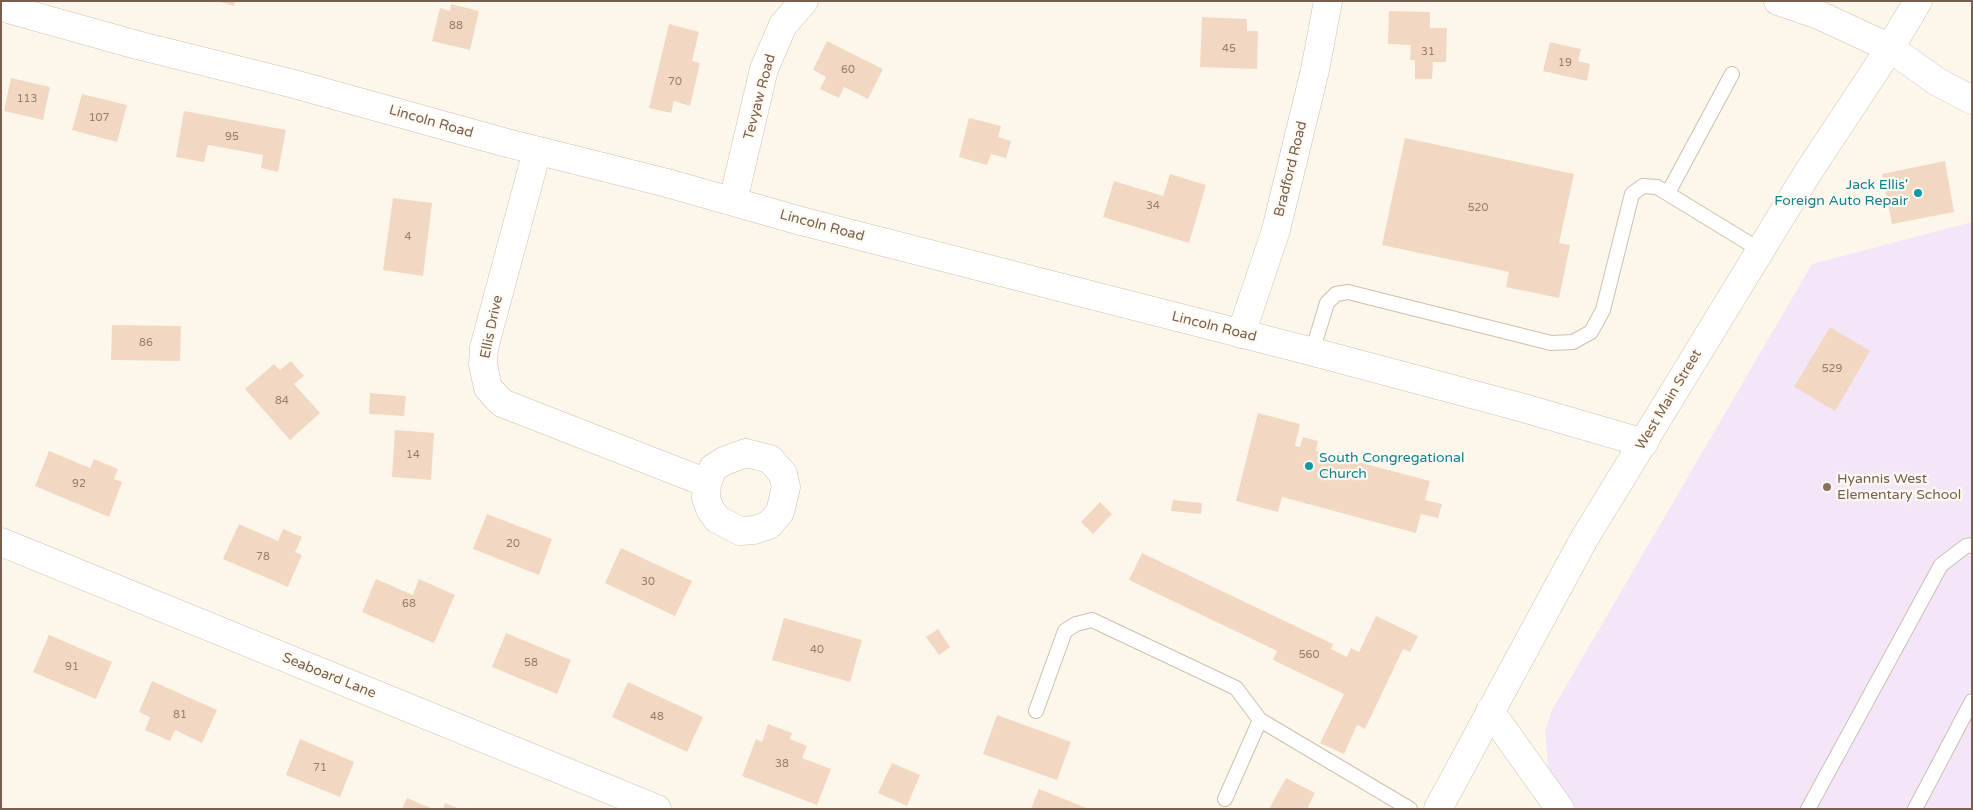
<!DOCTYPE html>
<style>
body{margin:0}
#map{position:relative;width:1973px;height:810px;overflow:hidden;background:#fcf7ea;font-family:"Varela Round",sans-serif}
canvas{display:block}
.frame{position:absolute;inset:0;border:2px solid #785f4d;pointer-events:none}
</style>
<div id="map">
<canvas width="1973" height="810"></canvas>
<div class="frame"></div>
</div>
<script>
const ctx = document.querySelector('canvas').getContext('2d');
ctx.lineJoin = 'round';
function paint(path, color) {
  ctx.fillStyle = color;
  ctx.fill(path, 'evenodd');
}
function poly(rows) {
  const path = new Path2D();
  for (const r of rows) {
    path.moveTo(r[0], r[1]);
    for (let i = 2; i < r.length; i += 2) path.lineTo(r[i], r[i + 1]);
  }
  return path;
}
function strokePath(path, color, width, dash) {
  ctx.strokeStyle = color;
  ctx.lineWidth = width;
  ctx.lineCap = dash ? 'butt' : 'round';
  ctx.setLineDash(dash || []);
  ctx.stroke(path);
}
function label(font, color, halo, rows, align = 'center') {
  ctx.font = font + ' "Varela Round",sans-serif';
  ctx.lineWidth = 4.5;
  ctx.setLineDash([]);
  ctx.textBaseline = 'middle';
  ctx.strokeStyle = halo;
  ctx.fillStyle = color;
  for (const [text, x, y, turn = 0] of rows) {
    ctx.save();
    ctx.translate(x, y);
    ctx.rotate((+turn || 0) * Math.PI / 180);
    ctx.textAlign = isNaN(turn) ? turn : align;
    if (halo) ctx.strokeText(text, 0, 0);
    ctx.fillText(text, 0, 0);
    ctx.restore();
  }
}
paint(poly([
 [1972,222,1972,809,1574,809,1555,785,1548,767,1545,731,1552,710,1812,264]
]), '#f4e6f9');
paint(poly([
 [217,1,235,1,234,6],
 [451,4,479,11,470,50,432,41,440,8,450,11],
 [1389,11,1430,12,1430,28,1447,28,1446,62,1433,62,1432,79,1415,79,1415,60,1410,60,1411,45,1388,44],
 [1202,17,1247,19,1247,31,1258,31,1257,69,1200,67],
 [669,24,699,32,692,61,700,63,690,106,674,101,671,113,649,108],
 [827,41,883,69,868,99,844,87,839,98,820,89,826,77,813,70],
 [1550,42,1581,49,1578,61,1590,64,1587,81,1543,71],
 [11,78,50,87,43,120,4,111],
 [82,94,127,105,117,142,72,130],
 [184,111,286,130,278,172,261,168,263,155,208,145,204,162,176,157],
 [969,118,1001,126,998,137,1011,141,1006,158,991,154,987,165,959,157],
 [1405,138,1574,174,1559,243,1570,245,1559,298,1506,287,1509,272,1382,245],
 [1945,161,1954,212,1892,224,1882,174],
 [1170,174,1206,185,1189,243,1103,217,1114,181,1163,196],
 [393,198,432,203,423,276,383,270],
 [112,325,181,326,180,361,111,360],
 [1830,327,1870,351,1835,411,1794,387],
 [291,361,304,376,294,384,320,413,290,440,245,389,274,364,280,370],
 [370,393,406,396,404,416,369,414],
 [1258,413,1300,424,1295,446,1300,447,1303,437,1318,441,1316,451,1430,481,1425,500,1442,504,1438,518,1421,514,1416,533,1282,497,1278,512,1236,501],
 [395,430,434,433,431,480,392,477],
 [49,451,90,468,94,459,118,469,114,479,122,482,109,517,35,486],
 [1173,500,1202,503,1201,514,1171,511],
 [1100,502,1112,514,1093,534,1081,522],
 [487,514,552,539,539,575,473,549],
 [239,524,278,541,283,529,302,537,295,552,302,555,288,587,223,559],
 [621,548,692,581,675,616,605,583],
 [1142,553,1333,644,1331,649,1347,657,1351,648,1359,652,1376,616,1418,636,1410,652,1403,649,1365,729,1357,725,1344,754,1320,743,1344,694,1273,660,1277,651,1129,580],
 [376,579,413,595,419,579,455,595,434,643,362,612],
 [784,618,862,640,850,682,772,660],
 [938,629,950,647,939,655,926,637],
 [506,633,571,660,557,694,492,667],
 [49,635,112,662,96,699,33,672],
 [152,681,217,710,202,743,175,730,170,741,145,730,150,717,139,712],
 [628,682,703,717,687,752,612,717],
 [997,715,1071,742,1057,780,983,754],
 [768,724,792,733,790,739,807,746,802,758,831,769,817,805,742,776,756,739,762,742],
 [300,739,354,762,340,797,286,775],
 [892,763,920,775,907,806,878,793],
 [1286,778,1315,793,1307,809,1269,809],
 [1039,789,1089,809,1031,809],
 [407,798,433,809,402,809],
 [445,803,460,809,443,809]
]), '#f2d8c2');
const service = poly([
 [1668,193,1732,74],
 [1312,352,1327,303,1336,294,1348,292,1551,343,1573,342,1591,332,1603,310,1632,194,1643,186,1657,187,1760,250],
 [1036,711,1065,631,1076,624,1092,620,1236,688,1260,720,1410,809],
 [1225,799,1260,720],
 [1808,809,1941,565,1966,546,1972,545],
 [1915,809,1972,701]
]);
const minor = poly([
 [1778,1,1819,15,1890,48],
 [537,151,484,348,483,364,488,388,502,403,707,483],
 [733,201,764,69,783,25,804,1],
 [1241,334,1276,230,1315,70,1328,1],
 [746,453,770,459,783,474,786,487,780,512,769,525,754,530,740,531,717,519,710,509,706,498,707,483,713,468,724,461,746,453],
 [1,542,657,809]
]);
const tertiary = poly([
 [1,7,137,45,294,84,507,143,667,183,801,221,1306,350,1520,407,1644,443],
 [1890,48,1936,81,1972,100],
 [1490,711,1560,809]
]);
const secondary = poly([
 [1438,809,1584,539,1807,174,1890,48,1918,1]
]);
strokePath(service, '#cfbfaf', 16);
strokePath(minor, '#cfbfaf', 29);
strokePath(tertiary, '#cfbfaf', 29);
strokePath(secondary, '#d2c0ad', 29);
strokePath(service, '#fff', 14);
strokePath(minor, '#fff', 28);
strokePath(tertiary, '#fff', 28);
strokePath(secondary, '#fff', 28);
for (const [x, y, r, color] of [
 [1918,193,5,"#0f9aa8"],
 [1309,466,5,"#0f9aa8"],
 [1827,487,5,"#8d6e63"]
]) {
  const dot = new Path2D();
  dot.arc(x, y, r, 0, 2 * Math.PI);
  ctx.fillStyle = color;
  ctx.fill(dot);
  strokePath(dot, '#fffaf1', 2);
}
label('11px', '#967d6a', null, [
 ["88",456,26],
 ["45",1229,49],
 ["31",1428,52],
 ["19",1565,63],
 ["60",848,70],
 ["70",675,82],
 ["113",27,99],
 ["107",99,118],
 ["95",232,137],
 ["34",1153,206],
 ["520",1478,208],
 ["4",408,237],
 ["86",146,343],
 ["529",1832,369],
 ["84",282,401],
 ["14",413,455],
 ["92",79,484],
 ["20",513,544],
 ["78",263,557],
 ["30",648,582],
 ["68",409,604],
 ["40",817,650],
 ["560",1309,655],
 ["58",531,663],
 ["91",72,667],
 ["81",180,715],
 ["48",657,717],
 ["38",782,764],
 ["71",320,768]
]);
label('14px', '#785f4d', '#fffaf1', [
 ["Tevyaw Road",760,97,-75],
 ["Lincoln Road",431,122,16],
 ["Bradford Road",1291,169,-76],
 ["Lincoln Road",822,226,15],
 ["Ellis Drive",492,327,-78],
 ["Lincoln Road",1214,327,14],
 ["West Main Street",1669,400,-59],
 ["Seaboard Lane",329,676,22]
]);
label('14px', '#0d838f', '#fffaf1', [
 ["Jack Ellis'",1908,185],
 ["Foreign Auto Repair",1908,201],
 ["South Congregational",1319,458,"left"],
 ["Church",1319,474,"left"]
], 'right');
label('14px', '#785e54', '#fffaf1', [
 ["Hyannis West",1837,479],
 ["Elementary School",1837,495]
], 'left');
</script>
